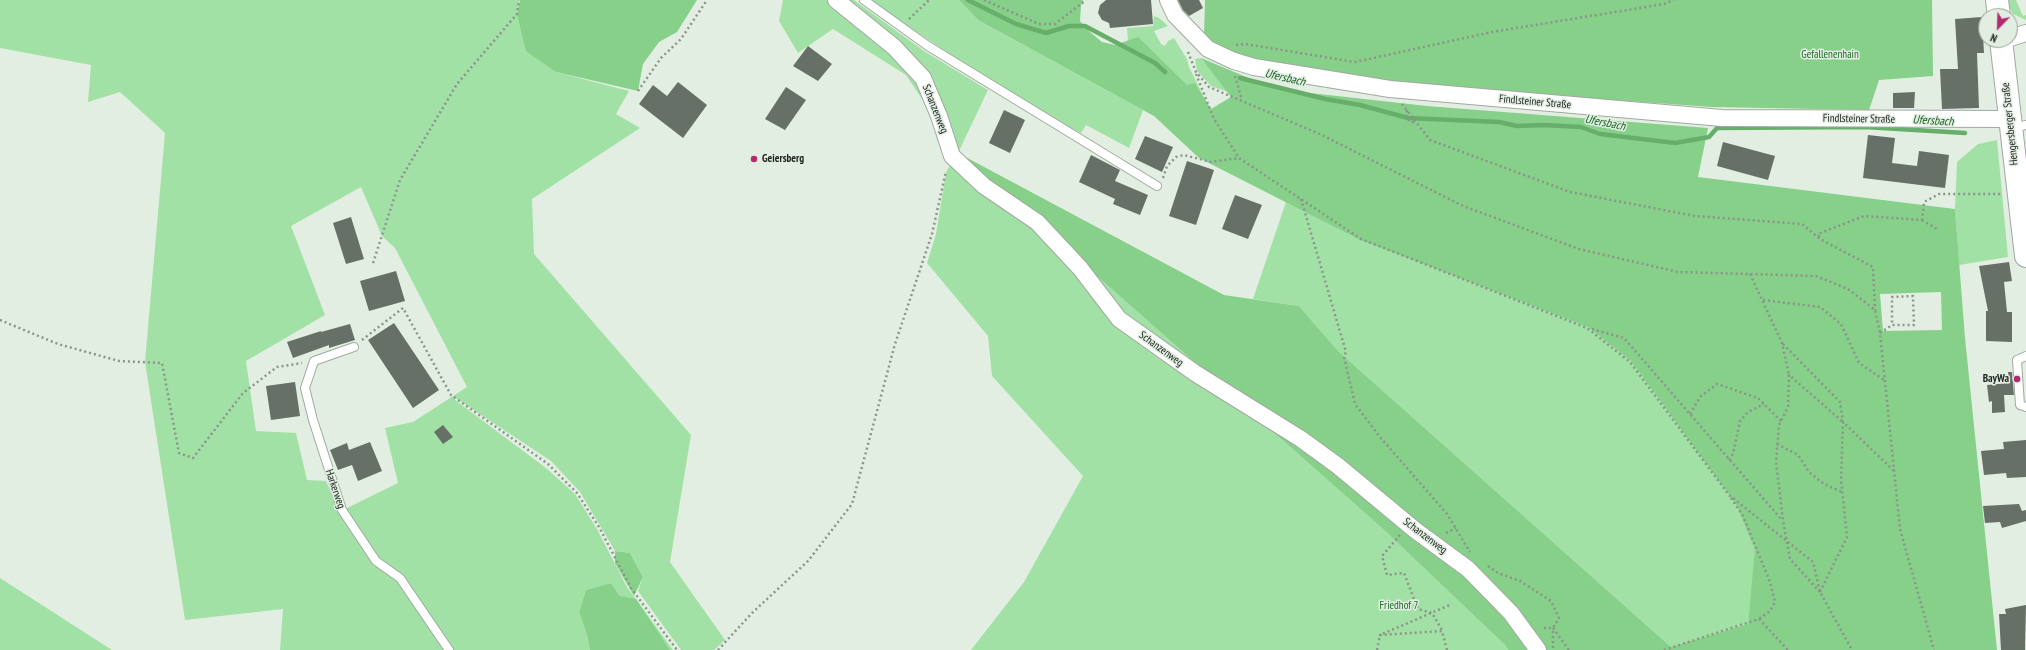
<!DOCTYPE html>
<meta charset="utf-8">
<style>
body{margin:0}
#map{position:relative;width:2026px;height:650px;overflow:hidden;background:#e3eee3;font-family:"PT Sans Narrow",sans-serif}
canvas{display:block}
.north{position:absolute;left:1978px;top:8px;width:40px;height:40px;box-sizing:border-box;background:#e3eee3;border:1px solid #959e95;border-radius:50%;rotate:203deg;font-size:11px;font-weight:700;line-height:16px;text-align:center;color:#212521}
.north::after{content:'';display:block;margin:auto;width:14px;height:18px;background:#b32b6e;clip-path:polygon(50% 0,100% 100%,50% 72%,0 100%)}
</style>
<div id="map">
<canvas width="2026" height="650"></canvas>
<div class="north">N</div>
</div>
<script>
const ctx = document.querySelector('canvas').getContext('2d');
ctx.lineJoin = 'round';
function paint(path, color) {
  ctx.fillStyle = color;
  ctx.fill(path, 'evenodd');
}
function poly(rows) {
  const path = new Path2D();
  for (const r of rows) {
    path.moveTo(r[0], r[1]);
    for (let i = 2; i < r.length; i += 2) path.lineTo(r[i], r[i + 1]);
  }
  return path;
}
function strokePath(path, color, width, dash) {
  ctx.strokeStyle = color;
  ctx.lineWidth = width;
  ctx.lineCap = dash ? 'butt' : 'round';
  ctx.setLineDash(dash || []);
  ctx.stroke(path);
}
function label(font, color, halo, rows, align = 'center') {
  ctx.font = font + ' "PT Sans Narrow",sans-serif';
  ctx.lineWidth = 3;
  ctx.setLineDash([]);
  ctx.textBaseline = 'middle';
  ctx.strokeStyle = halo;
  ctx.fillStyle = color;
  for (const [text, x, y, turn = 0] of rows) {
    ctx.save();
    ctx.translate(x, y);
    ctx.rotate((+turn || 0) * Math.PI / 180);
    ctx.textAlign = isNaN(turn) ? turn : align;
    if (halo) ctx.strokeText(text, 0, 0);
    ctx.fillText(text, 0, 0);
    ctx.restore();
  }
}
paint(poly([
 [0,0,519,0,517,14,556,72,629,91,616,114,640,128,532,199,534,254,691,435,670,562,725,640,714,650,681,650,638,591,643,577,630,553,615,551,580,492,551,461,454,397,455,400,546,468,575,494,597,529,627,587,673,650,670,650,659,634,620,596,611,583,586,590,579,612,587,635,590,650,451,650,402,577,379,559,345,509,398,483,385,428,413,422,467,387,395,248,382,236,361,187,291,226,325,315,246,361,256,431,296,433,307,480,326,481,339,511,375,563,398,580,447,650,280,650,283,609,185,620,145,362,165,133,120,92,88,102,91,65,0,48],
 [783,0,854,0,924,51,988,90,958,153,1383,529,1505,645,1508,650,971,650,1024,582,1083,476,992,376,988,336,927,263,936,234,946,172,958,153,906,75,833,29,798,53,779,21],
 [869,0,959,0,978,20,1143,110,1129,148,1086,125,1081,133,1059,122,998,86],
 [2007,0,2016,0,2023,16,2026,15,2026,20,2013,14,2008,5],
 [1154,16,1159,18,1168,26,1154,31,1161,44,1165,46,1168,41,1174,38,1187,59,1189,67,1204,97,1195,83,1187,86,1128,42,1127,28,1153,26],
 [1201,58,1228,92,1211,86,1197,71,1195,59],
 [1997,140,2008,257,1959,265,1955,209,1957,162,1978,144],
 [1286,202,1360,240,1588,327,1631,361,1735,504,1756,549,1748,624,1671,647,1338,351,1299,306,1253,299],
 [0,578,112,650,0,650]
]), '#a2e1a5');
paint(poly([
 [520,0,697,0,677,32,659,42,643,64,638,91,556,72,526,51,517,14],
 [959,0,1083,0,1081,6,1080,21,1090,32,1102,42,1115,45,1138,37,1187,85,1195,83,1211,109,1231,97,1201,58,1251,79,1310,93,1427,106,1708,128,1698,177,1955,209,1965,338,1997,650,1508,650,1505,645,1383,529,958,153,1224,295,1299,306,1338,351,1671,647,1748,624,1755,549,1736,505,1631,361,1588,327,1360,240,1199,158,1154,116,978,20],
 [1941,292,1942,330,1883,331,1880,294],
 [1205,0,1932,0,1933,76,1879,80,1869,110,1712,107,1484,91,1314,72,1252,60,1231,52,1204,36],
 [615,551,630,553,643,577,634,596,615,563],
 [611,583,620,596,636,599,670,650,590,650,587,635,579,612,586,590]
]), '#86d08a');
strokePath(poly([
 [968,0,1016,24,1046,33,1069,26,1085,26,1155,63,1165,72],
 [1240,78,1325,99,1360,105,1408,118,1499,122,1517,126,1543,125,1581,127,1600,134,1675,143,1709,137,1717,128,1865,127,1965,133]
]), '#66ae6a', 4.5);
paint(poly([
 [1106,0,1151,0,1153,24,1110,28,1109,23,1102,20,1098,13,1100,5],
 [1178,0,1199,0,1203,8,1189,16,1183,10],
 [1982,17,1984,53,1977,53,1979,108,1942,109,1940,69,1958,69,1955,19],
 [808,46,832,64,818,81,793,66],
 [678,82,707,105,683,138,639,104,653,85,667,96],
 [786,87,806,100,785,130,765,119],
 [1915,92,1914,108,1893,108,1893,93],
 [1004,110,1025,120,1010,153,989,143],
 [1868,135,1895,138,1892,163,1917,166,1919,151,1949,155,1945,188,1863,178],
 [1145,136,1173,147,1162,172,1135,159],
 [1723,142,1775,156,1768,180,1717,166],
 [1091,155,1120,170,1115,181,1148,195,1140,215,1113,204,1115,199,1079,182],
 [1187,161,1214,170,1196,225,1169,216],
 [1235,195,1262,205,1248,239,1222,229],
 [351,217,364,259,346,264,333,223],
 [2009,262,2012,281,2004,282,2007,312,2012,312,2012,342,1986,341,1986,311,1988,311,1979,266],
 [396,271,405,301,369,311,360,281],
 [394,323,439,390,413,408,368,340],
 [350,324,355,340,329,348,329,345,293,358,287,342,321,331,321,332],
 [2008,372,2012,372,2014,395,2004,395,2005,412,1992,413,1992,401,1989,402,1987,385,2009,383],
 [295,382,300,416,271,420,266,386],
 [443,425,453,437,443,444,434,432],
 [2026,440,2026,477,2007,478,2006,473,1984,475,1981,451,2004,449,2003,442],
 [370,442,382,471,358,481,352,465,338,470,330,450,347,443,349,450],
 [2019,504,2022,511,2026,510,2026,521,2002,528,2000,522,1985,523,1983,506],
 [2026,605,2025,650,2001,650,1999,614,2006,614,2005,609]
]), '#667066');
const service = poly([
 [864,0,928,46,1157,186],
 [2014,122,2022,126,2026,125],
 [354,347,314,361,305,388,313,420,342,510,376,561,400,578,449,650],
 [2026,356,2017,360,2020,405,2026,407]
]);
const minor = poly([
 [836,0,894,47,923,78,939,116,952,156,984,186,1037,222,1080,268,1119,319,1195,373,1301,439,1338,466,1415,530,1468,569,1511,613,1538,650],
 [1168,0,1175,15,1208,49,1234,61,1254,67,1390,89,1722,118,2010,119],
 [2010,38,2026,33]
]);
const secondary = poly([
 [1997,0,1999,16],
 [2001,40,2026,256]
]);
strokePath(service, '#a0aaa0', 10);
strokePath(minor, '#a0aaa0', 18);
strokePath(secondary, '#a0aaa0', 24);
strokePath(poly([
 [984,0,1039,24,1055,24,1086,0],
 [909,19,929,0],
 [1236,45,1245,44,1355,62,1492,32,1664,4,1674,0],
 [1188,52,1196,72,1209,87,1322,135,1463,206,1579,249,1678,272,1816,276,1848,289,1875,310,1880,333,1900,529,1934,650],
 [1196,74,1214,119,1239,158,1361,239,1587,328,1630,362,1729,495,1813,562,1820,592,1852,650],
 [1235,76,1242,100],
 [638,91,661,58,681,39,707,0],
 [1402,104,1430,140,1570,192,1695,216,1802,224,1820,239,1873,267,1875,310],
 [1407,110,1406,115,1410,122,1416,122],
 [1163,178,1167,166,1176,157,1184,155,1211,162,1239,158],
 [1301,199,1346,352,1344,357,1355,404,1380,437,1447,514,1470,552],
 [1922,220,1937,229],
 [1819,237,1818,234,1864,216,1922,220,1924,202,1939,194,2002,194],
 [373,263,400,180,457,84,517,14,519,0],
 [1750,274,1782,343,1789,375],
 [1763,300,1820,307,1841,324,1859,363,1884,380],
 [0,320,58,344,119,361,162,363,179,453,193,458,243,393,277,367,302,363],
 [1592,329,1624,338,1782,520],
 [1880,333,1892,325,1914,325,1913,296,1892,297,1892,325],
 [362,340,403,308,451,395,548,464,577,493,599,527,631,588,677,650],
 [1783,344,1840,402,1843,421],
 [1690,414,1700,397,1717,384,1758,398,1781,421],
 [1777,444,1798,455,1809,472,1824,484,1842,492],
 [1729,460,1733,454,1740,421,1748,412,1764,404],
 [1731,498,1743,516,1770,582,1775,602,1770,611,1759,619],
 [1446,533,1456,528],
 [1400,535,1382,556,1387,575,1404,573,1418,609,1432,613,1442,630],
 [1488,566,1498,573,1520,581,1551,601,1559,618,1553,628,1541,628],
 [1820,592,1790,559,1783,520,1776,462,1779,425,1788,407,1789,375,1843,422],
 [1820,592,1847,537,1841,479,1843,422,1893,470],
 [1553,648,1553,628,1569,650],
 [718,650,752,613,808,561,852,504,895,344,932,234,946,171],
 [1377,650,1380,635],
 [1447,650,1442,631,1380,635,1452,604],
 [1664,650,1759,619,1788,650]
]), '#8b938b', 2.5, [2, 3]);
strokePath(service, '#fff', 8);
strokePath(minor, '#fff', 16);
strokePath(secondary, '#fff', 22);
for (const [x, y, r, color] of [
 [754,159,4,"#b32b6e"],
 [2017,379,4,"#b32b6e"]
]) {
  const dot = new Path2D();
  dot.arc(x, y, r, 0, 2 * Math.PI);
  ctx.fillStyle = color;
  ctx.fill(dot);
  strokePath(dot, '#e3eee3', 1.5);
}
label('11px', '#1b6626', '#e3eee3', [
 ["Gefallenenhain",1830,55],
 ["Friedhof 7",1399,606]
]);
label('11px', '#212521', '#e3eee3', [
 ["Findlsteiner Straße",1535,102,5],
 ["Schanzenweg",935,109,68],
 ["Findlsteiner Straße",1859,119,1],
 ["Hengersberger Straße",2010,124,-96],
 ["Schanzenweg",1161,349,36],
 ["Harkerweg",335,489,71],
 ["Schanzenweg",1425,536,37]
]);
label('bold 11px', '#212521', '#e3eee3', [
 ["Geiersberg",762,159],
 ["BayWa",2009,379,"right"]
], 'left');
label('italic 12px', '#176323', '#e3eee3', [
 ["Ufersbach",1285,78,13],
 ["Ufersbach",1933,121,3],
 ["Ufersbach",1605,123,11]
]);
</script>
